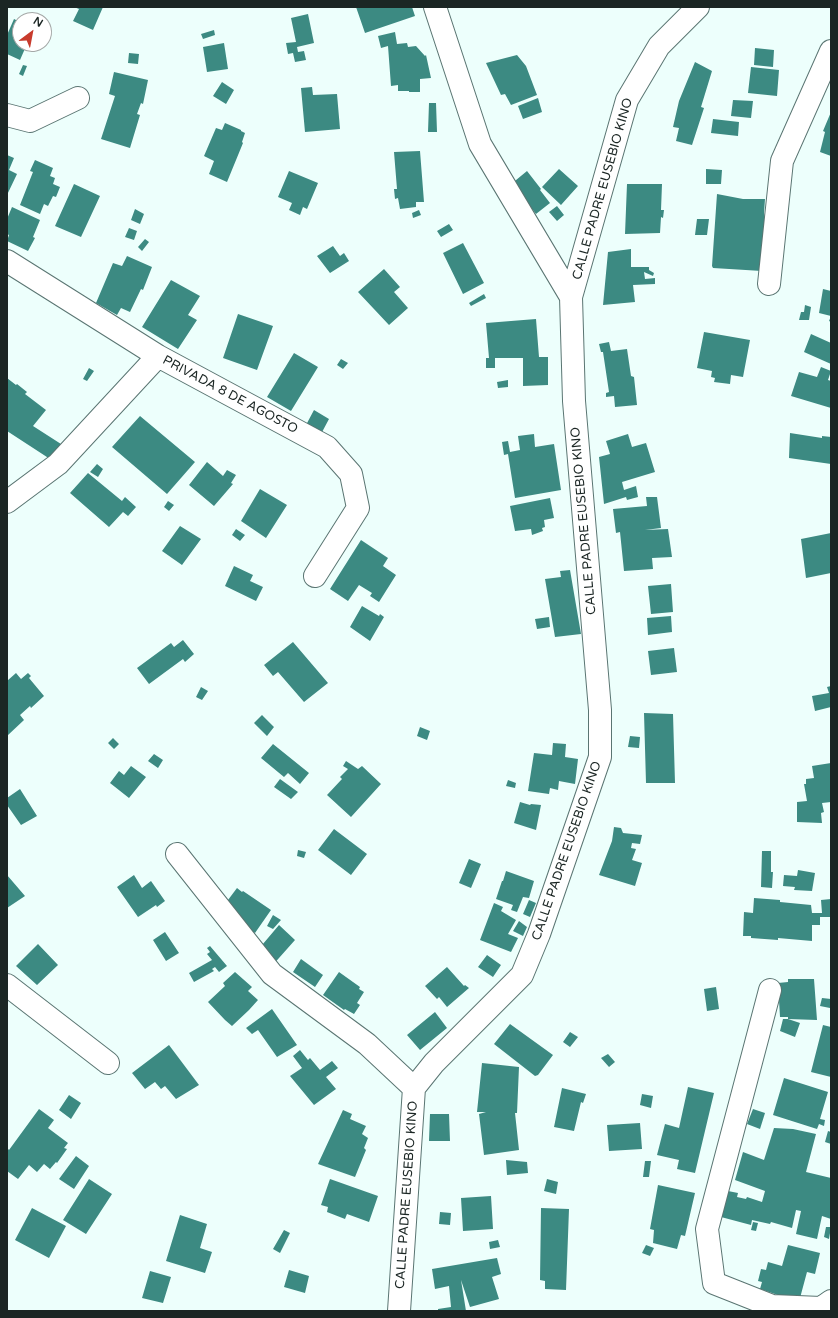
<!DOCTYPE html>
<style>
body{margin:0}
#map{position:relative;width:838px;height:1318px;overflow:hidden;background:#edfffc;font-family:"Varela Round",sans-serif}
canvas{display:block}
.frame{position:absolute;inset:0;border:8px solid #1b2624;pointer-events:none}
.north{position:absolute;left:12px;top:12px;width:40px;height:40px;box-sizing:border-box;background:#fff;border:1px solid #a4a8a7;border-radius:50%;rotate:32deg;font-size:11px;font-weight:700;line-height:16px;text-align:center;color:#1b2624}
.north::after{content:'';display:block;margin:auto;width:14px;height:18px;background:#c83b2d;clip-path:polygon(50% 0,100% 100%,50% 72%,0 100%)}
</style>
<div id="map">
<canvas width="838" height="1318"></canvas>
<div class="frame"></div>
<div class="north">N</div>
</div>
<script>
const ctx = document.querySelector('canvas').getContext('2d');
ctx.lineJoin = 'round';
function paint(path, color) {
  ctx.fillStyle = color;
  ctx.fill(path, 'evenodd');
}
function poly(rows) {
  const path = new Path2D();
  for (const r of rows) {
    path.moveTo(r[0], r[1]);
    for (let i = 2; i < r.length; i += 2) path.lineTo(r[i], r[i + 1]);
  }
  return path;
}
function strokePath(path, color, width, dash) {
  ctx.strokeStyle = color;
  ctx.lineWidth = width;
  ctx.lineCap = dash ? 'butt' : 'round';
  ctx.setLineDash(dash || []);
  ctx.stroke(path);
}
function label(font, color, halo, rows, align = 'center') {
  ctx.font = font + ' "Varela Round",sans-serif';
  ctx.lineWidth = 4;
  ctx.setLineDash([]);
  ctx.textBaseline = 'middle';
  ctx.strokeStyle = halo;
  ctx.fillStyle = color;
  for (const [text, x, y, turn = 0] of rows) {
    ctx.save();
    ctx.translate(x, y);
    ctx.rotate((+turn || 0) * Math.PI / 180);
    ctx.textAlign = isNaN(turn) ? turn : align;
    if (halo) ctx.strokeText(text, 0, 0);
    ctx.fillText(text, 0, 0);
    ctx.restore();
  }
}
paint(poly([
 [74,7,103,7,93,30,73,21,79,9],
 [356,7,412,7,415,16,365,33],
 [308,14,314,43,297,47,298,52,304,51,306,60,295,62,293,53,288,54,286,43,296,42,291,18],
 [14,19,20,22,20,44,27,44,20,60,7,54,7,35],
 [214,30,215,35,203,39,201,34],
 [395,32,397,44,407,43,408,47,416,46,425,56,426,55,431,78,420,79,420,92,409,92,409,91,398,91,398,85,391,86,388,46,381,48,378,36],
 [224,43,228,69,207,72,203,47],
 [755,48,774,50,773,67,754,65],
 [129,53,139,54,138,64,128,63],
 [517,55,526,66,537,95,511,105,505,94,501,95,486,63],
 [695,62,712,71,701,107,704,108,692,145,676,141,679,128,673,127,679,101],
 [23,65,27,66,23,76,19,74],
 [751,67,779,70,777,96,748,93],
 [114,72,148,80,143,104,141,103,137,114,140,115,130,148,101,139,115,96,109,94],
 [222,82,234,90,226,104,213,96],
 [312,87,313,95,337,94,340,129,305,132,301,88],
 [538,98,542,112,523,119,518,106],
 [733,100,753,101,751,118,731,116],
 [429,103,436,103,437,132,428,132],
 [831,112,831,156,820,152,825,132,823,131],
 [713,119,739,122,738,136,711,133],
 [225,123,241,130,241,131,245,133,242,142,243,143,227,182,209,174,214,161,204,156,216,128,222,130],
 [420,151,424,202,416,202,416,207,400,209,398,198,395,199,394,189,397,189,394,152],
 [7,155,14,158,9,170,17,174,7,195],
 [35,160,53,168,50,176,55,178,53,184,60,187,56,197,53,196,48,206,44,204,40,214,20,205,33,172,30,171],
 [559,169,578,186,561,205,542,187],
 [706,169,722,170,721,184,706,184],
 [289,171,318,183,307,209,303,207,300,215,289,210,292,203,278,197],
 [527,171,541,189,540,190,550,203,536,214,526,201,510,185],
 [74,184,100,196,81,237,55,226],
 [627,184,662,184,661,210,664,210,663,218,661,217,660,233,625,234],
 [717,194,743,199,765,199,764,213,766,225,762,271,713,268,712,266],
 [557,206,564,215,557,221,549,212],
 [12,207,40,220,33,237,35,238,28,251,7,241,9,235,7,234,7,219],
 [135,209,144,214,140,224,131,220],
 [419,210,421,215,413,218,412,213],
 [697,219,709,219,707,235,695,235],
 [449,224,453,230,441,237,437,231],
 [129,228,137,231,134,240,125,237],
 [145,239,149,242,142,251,138,247],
 [463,243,484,283,463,294,443,253],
 [333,246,340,256,344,253,349,261,330,273,317,256],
 [631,249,631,267,649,267,649,270,654,273,653,276,644,272,645,279,655,278,655,284,633,285,635,302,603,305,608,252],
 [127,256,152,267,143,290,141,289,130,312,121,308,117,315,96,303,113,263,122,266],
 [384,269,400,287,394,292,408,308,389,325,358,292],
 [171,280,200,296,188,315,197,320,178,349,142,327],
 [823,289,831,291,831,322,829,321,831,316,819,313],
 [484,294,486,298,471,306,469,303],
 [805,305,811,307,809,320,799,320,801,312,804,312],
 [238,314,273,326,257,370,223,358],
 [536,319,539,357,548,357,548,385,523,386,523,358,495,358,495,368,486,368,486,358,489,358,486,323],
 [704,332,750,340,743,377,731,375,730,384,714,382,715,378,711,377,712,371,697,368],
 [811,334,831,343,831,364,804,352],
 [609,342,611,351,627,349,631,376,634,377,637,405,615,407,614,396,606,397,606,393,609,392,603,352,601,352,599,344],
 [294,353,318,367,291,411,267,397],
 [341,359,348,363,343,369,337,365],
 [821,367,831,371,828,380,831,381,831,408,791,396,799,372,817,377],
 [89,368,94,371,87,381,83,379],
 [7,378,16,385,17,384,27,392,25,394,46,410,33,426,61,444,50,459,7,431],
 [508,380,508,387,498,388,497,382],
 [314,410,329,419,321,434,306,425],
 [140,416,195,462,167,494,112,447],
 [790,433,822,438,822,436,831,437,831,464,789,458],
 [534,434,535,447,554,444,561,490,515,498,508,454,504,455,502,442,508,441,510,452,520,450,518,436],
 [628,434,632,447,646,443,655,472,622,482,624,490,636,486,638,497,627,500,626,497,604,504,599,457,610,454,606,441],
 [207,462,223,476,227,470,236,475,231,483,233,484,214,506,189,485],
 [97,464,103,469,98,477,90,472],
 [88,473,122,501,125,497,136,507,128,516,123,512,109,527,70,493],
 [260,489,287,505,266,538,241,521],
 [646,497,657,497,661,528,645,530,668,529,672,557,652,558,653,569,624,571,620,532,616,533,613,509,647,506],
 [550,498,554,518,544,520,545,527,542,528,543,531,532,535,531,529,515,531,510,506],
 [168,501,174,505,169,511,164,507],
 [180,526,201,539,182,565,162,551],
 [236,529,245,535,240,541,232,535],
 [831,533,831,573,806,578,801,539],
 [361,540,388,558,383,566,396,575,379,602,370,596,372,593,359,585,348,601,330,589],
 [234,566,253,575,250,581,263,587,256,601,225,586],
 [570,570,581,634,555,637,545,579,561,577,560,571],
 [671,584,673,612,651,614,648,586],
 [362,606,379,616,380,614,384,617,370,641,350,627],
 [671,616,672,632,648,635,647,618],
 [549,617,550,627,537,629,535,619],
 [183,640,194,654,185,662,183,659,149,684,137,668,171,643,174,647],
 [293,642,328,683,304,702,278,672,273,676,264,665],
 [674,648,677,672,651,675,648,651],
 [16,673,21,679,28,673,31,676,29,678,44,696,31,708,30,706,20,715,24,720,7,736,7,681],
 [831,686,831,707,815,711,812,696,829,693,827,687],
 [201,687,208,691,202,700,196,697],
 [644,713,673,714,675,783,646,783],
 [262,715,274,727,267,736,254,723],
 [420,727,430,731,427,740,417,736],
 [630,736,640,737,639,748,628,747],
 [113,738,119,744,114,749,108,743],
 [553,743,566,744,565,757,578,759,575,784,559,781,558,790,550,788,549,794,528,791,534,753,552,755],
 [273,744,309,773,300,784,288,773,284,777,261,758],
 [154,754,163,760,158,768,148,761],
 [346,761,358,769,362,766,381,784,351,817,327,795,342,779,340,777,348,769,343,766],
 [831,763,831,802,822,803,824,812,821,813,822,823,797,822,797,802,807,801,804,784,806,784,806,779,814,778,812,766],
 [131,766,146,777,129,798,110,783,119,771,124,775],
 [280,779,298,792,291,799,274,787],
 [508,780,516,783,515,788,506,786],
 [20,789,37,816,21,825,7,805,7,798],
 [520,802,530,805,531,804,541,805,536,830,514,823],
 [614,827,621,828,623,833,642,835,640,844,632,843,631,848,636,849,632,860,642,863,635,886,599,875,612,841],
 [334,829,367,854,351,875,318,850],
 [298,850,306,852,304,858,297,856],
 [762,851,771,851,771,872,773,872,772,888,761,887],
 [469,859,481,864,471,888,459,883],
 [798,870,815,873,812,891,794,890,795,887,783,886,784,875,797,876],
 [506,871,534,881,529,898,523,897,517,912,511,910,513,905,496,899,502,881,503,881],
 [7,875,25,896,7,908],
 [134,875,142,888,151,881,165,901,157,907,156,905,138,917,117,887],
 [237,888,242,892,243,891,271,910,255,933,249,930,225,904],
 [754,898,780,900,780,902,811,905,812,913,822,913,821,900,831,899,830,917,820,917,820,925,812,925,812,941,778,938,778,940,751,938,751,936,743,936,744,912,753,913],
 [529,900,536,903,530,917,523,914],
 [494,903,503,907,501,911,516,920,508,934,518,938,511,952,480,940],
 [273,915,281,920,273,929,267,926],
 [519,921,527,927,523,936,513,931],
 [279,925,295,940,271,967,257,951],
 [165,932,179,953,166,961,153,940],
 [38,944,58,965,37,985,16,966],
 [210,946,227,966,219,972,215,967,212,969,214,971,194,982,189,973,212,960,207,954,210,952,207,948],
 [487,955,501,965,493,977,478,967],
 [301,959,323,975,315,987,293,972],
 [447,967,464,986,465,985,469,988,447,1007,439,997,437,999,425,986],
 [235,972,252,987,248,991,258,1000,249,1010,232,1026,225,1020,208,1002,225,986,223,983],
 [339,972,360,987,359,989,364,992,357,1003,360,1005,354,1014,345,1009,344,1010,323,995],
 [788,979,814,979,817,1020,788,1019,788,1017,780,1017,778,983,788,982],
 [716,987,719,1009,707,1011,704,989],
 [822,998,831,999,830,1008,820,1006],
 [272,1009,297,1045,277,1057,258,1030,252,1034,246,1028],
 [435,1012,447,1028,420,1050,407,1035],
 [783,1019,788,1019,800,1023,795,1037,780,1031],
 [510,1024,553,1055,538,1075,535,1076,494,1044],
 [823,1025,831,1027,831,1077,811,1072],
 [570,1032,578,1037,570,1047,563,1042],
 [169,1045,199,1085,176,1099,165,1086,161,1089,155,1082,145,1089,132,1073],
 [300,1050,308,1060,310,1058,320,1070,332,1061,338,1068,326,1077,336,1089,314,1105,290,1076,302,1068,293,1056],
 [608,1054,615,1062,609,1067,601,1058],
 [482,1063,519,1067,517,1113,515,1113,519,1150,484,1155,479,1114,486,1112,477,1112],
 [784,1078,828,1092,820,1119,825,1120,824,1126,819,1124,817,1129,773,1115],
 [688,1087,714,1093,695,1173,677,1169,679,1160,657,1155,665,1124,679,1128],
 [562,1088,586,1094,583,1103,581,1102,574,1131,554,1127],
 [642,1094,653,1096,651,1108,640,1105],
 [69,1095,81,1103,71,1119,59,1110],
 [39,1109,54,1120,48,1128,68,1143,64,1148,67,1149,57,1163,56,1162,50,1169,44,1164,37,1172,29,1165,18,1179,7,1171,7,1148,9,1150],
 [753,1109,765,1113,760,1129,747,1124],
 [343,1110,352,1114,350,1119,366,1126,362,1134,368,1138,364,1148,366,1150,355,1177,318,1164],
 [430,1114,449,1114,450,1141,429,1141],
 [640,1123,642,1149,609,1151,607,1125],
 [774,1128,793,1129,816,1134,806,1172,831,1178,831,1219,822,1216,817,1239,796,1234,801,1211,796,1210,792,1228,771,1222,770,1224,752,1220,751,1225,721,1217,728,1191,738,1193,737,1197,746,1199,747,1197,762,1202,765,1191,735,1180,743,1152,764,1160],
 [828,1131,831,1132,831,1144,825,1142],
 [76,1156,89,1166,74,1189,59,1179],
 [506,1160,527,1162,528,1173,507,1175],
 [645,1161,651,1161,649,1177,643,1177],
 [89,1179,112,1194,86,1234,63,1220],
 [330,1179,378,1196,369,1222,347,1214,345,1219,327,1212,328,1207,321,1205],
 [547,1179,558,1182,556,1194,544,1191],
 [658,1185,695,1193,685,1236,681,1235,677,1249,653,1243,654,1230,650,1229],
 [491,1196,493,1229,463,1231,461,1198],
 [32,1208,66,1226,49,1258,15,1240],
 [541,1208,569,1209,566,1290,545,1289,545,1281,540,1280],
 [440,1212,451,1213,450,1225,439,1224],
 [180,1215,207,1224,200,1248,212,1252,205,1273,166,1261],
 [753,1222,758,1223,756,1231,751,1230],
 [826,1227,831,1227,829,1239,824,1237],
 [284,1230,290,1233,280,1253,273,1249],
 [498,1240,500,1247,490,1249,489,1242],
 [646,1245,654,1248,650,1256,642,1253],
 [788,1245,820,1253,815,1274,807,1272,800,1298,784,1297,760,1289,762,1282,758,1281,761,1269,766,1270,768,1262,782,1266],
 [497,1258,501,1274,492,1277,499,1299,470,1307,461,1280,466,1311,438,1311,438,1309,451,1307,449,1286,435,1289,432,1269],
 [289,1270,309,1276,305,1293,284,1287],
 [150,1271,171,1277,163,1303,142,1298]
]), '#3c8a82');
const street = poly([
 [435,7,480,144,571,297],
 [7,115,30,121,78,98],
 [7,261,158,356,327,447,351,474,358,508,315,576],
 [769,284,782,161,831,51],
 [7,502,58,464,158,356],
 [177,854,272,974,367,1044,414,1088],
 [7,985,108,1063],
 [770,990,707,1229,714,1283,772,1306,821,1308,831,1301],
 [399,1311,414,1088,434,1063,522,975,539,934,600,757,600,710,574,401,571,297,627,100,659,46,698,7]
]);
strokePath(street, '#5a7572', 24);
strokePath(street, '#fff', 22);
label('13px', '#1b2624', '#fff', [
 ["CALLE PADRE EUSEBIO KINO",603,189,-74],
 ["PRIVADA 8 DE AGOSTO",230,395,28],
 ["CALLE PADRE EUSEBIO KINO",584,521,-95],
 ["CALLE PADRE EUSEBIO KINO",567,851,-71],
 ["CALLE PADRE EUSEBIO KINO",407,1195,-86]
]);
</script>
